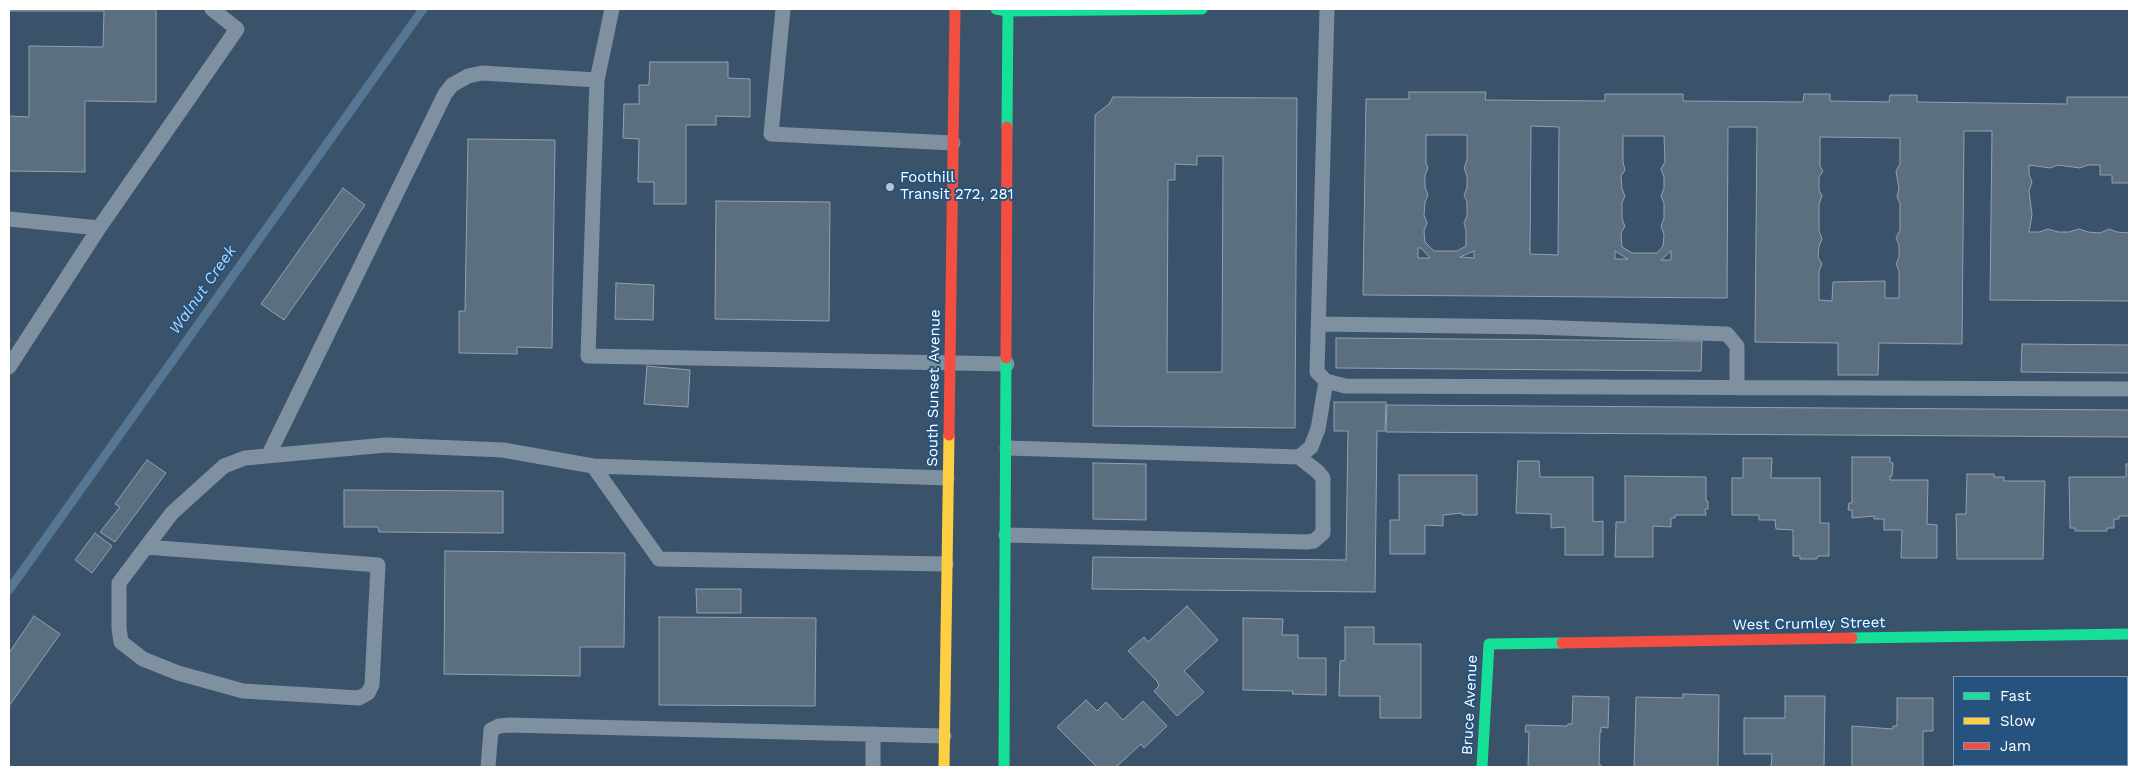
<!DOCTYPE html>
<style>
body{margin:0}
#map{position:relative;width:2138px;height:776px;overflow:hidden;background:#3a526a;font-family:"Work Sans",sans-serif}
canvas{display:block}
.frame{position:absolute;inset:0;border:10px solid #fff;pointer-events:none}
.legend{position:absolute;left:1953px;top:676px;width:175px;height:90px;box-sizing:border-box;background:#26537e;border:1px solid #7d98b2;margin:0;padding:6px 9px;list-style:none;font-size:15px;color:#fff}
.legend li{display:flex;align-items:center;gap:10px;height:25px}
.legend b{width:25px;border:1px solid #7d98b2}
</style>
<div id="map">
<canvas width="2138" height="776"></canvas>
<div class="frame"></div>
<ul class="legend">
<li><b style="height:6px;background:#16e098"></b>Fast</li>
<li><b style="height:6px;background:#ffcf43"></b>Slow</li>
<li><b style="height:6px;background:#f24e42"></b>Jam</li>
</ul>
</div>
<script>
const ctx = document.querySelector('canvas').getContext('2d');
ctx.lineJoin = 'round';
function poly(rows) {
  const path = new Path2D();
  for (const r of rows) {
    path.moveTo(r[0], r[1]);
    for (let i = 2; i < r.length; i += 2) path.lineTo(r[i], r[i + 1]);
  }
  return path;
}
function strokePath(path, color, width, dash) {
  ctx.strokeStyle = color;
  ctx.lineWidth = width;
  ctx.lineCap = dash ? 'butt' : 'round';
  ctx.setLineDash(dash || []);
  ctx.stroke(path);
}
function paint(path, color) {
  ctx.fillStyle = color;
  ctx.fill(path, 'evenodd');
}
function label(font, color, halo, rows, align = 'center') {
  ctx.font = font + ' "Work Sans",sans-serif';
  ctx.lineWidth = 4;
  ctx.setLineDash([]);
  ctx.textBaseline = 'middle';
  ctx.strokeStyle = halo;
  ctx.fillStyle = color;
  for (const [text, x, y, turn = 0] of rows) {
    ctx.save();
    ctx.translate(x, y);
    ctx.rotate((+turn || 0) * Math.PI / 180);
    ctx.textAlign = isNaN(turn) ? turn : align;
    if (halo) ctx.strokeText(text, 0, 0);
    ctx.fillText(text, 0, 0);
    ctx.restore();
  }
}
strokePath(poly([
 [9,590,423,9]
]), '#567694', 9);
const building = poly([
 [9,9,156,9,156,102,85,101,85,172,9,171,9,116,29,117,29,46,103,47,104,11,9,11,9,9],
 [650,62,728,62,728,78,750,79,750,117,716,116,716,125,686,125,686,204,654,204,654,182,638,182,639,139,623,138,624,104,639,104,639,85,649,85,650,62],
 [1409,92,1486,92,1485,100,1605,101,1605,94,1683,94,1683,101,1803,102,1804,94,1830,94,1830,101,1889,102,1890,95,1917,95,1917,102,2067,104,2067,97,2129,97,2129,183,2112,183,2112,175,2100,175,2100,165,2088,165,2080,168,2058,165,2050,168,2029,165,2029,174,2032,182,2029,191,2032,215,2029,232,2039,232,2048,229,2058,232,2069,232,2079,229,2088,232,2100,233,2109,229,2117,232,2129,233,2129,301,1990,300,1992,131,1964,131,1962,344,1879,343,1878,375,1838,375,1838,343,1755,342,1757,127,1728,127,1727,298,1363,295,1366,99,1409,99,1409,92],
 [1531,126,1559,127,1558,255,1530,254,1531,126],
 [1426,135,1467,135,1467,160,1464,168,1467,176,1467,188,1464,195,1467,202,1467,216,1464,223,1466,230,1466,246,1457,251,1434,251,1425,242,1424,231,1427,223,1424,215,1425,202,1428,195,1425,187,1425,175,1428,168,1426,163,1426,135],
 [1623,136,1664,136,1665,162,1661,169,1664,177,1664,188,1661,196,1664,203,1664,218,1661,226,1664,234,1663,246,1657,253,1632,253,1622,247,1621,233,1625,226,1622,219,1622,203,1625,196,1622,189,1621,176,1625,170,1623,162,1623,136],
 [1820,137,1900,138,1900,164,1896,171,1899,189,1897,196,1900,204,1900,230,1896,238,1899,245,1899,257,1896,264,1899,271,1899,298,1885,298,1885,281,1833,282,1832,301,1819,300,1819,271,1822,264,1818,257,1819,246,1822,239,1819,231,1819,204,1822,196,1819,190,1819,177,1823,171,1820,166,1820,137],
 [1418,248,1421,248,1430,258,1418,258,1418,248],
 [1474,251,1474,258,1460,257,1474,251],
 [1615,251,1628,259,1615,259,1615,251],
 [1671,251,1671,260,1661,260,1671,251],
 [1113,97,1297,98,1295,428,1093,426,1095,115,1109,104,1113,97],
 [1197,156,1223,156,1222,372,1167,372,1168,180,1175,180,1175,164,1197,165,1197,156],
 [468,139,555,140,552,348,517,347,517,354,459,353,459,311,465,311,468,139],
 [343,188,365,205,284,320,261,304,343,188],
 [716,201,830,202,829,321,715,319,716,201],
 [616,283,654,285,653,320,615,319,616,283],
 [1336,338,1702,341,1701,371,1336,368,1336,338],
 [2022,344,2129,345,2129,373,2021,372,2022,344],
 [647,366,690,370,688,407,644,404,647,366],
 [1334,402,1386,402,1385,431,1377,431,1375,592,1092,589,1093,557,1346,560,1348,431,1334,431,1334,402],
 [1387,405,2129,410,2129,437,1386,432,1387,405],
 [1852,457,1890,457,1890,462,1893,463,1892,476,1890,476,1890,480,1928,480,1927,524,1937,525,1937,558,1901,558,1902,530,1884,530,1884,519,1874,519,1874,516,1852,518,1852,510,1848,510,1849,503,1852,503,1852,457],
 [1743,458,1772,458,1771,478,1820,478,1820,523,1829,523,1829,556,1818,556,1817,559,1800,559,1800,556,1793,556,1793,530,1776,529,1775,520,1759,520,1759,515,1732,515,1732,478,1743,478,1743,458],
 [147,460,166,473,115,542,100,532,120,507,115,504,147,460],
 [1518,461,1539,461,1540,477,1593,477,1593,522,1603,521,1603,555,1565,555,1565,527,1551,528,1551,514,1516,513,1518,461],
 [1093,463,1146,464,1146,520,1093,519,1093,463],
 [2126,464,2129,464,2129,516,2119,516,2119,519,2114,519,2114,528,2107,528,2107,531,2075,531,2075,528,2070,528,2069,477,2126,477,2126,464],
 [1967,474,1994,474,1994,477,2004,477,2004,481,2045,481,2043,559,1957,559,1956,514,1966,514,1967,474],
 [1399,475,1477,475,1477,515,1462,515,1462,513,1443,515,1443,526,1425,525,1425,554,1390,554,1390,520,1399,520,1399,475],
 [1625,476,1706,477,1706,501,1708,501,1708,509,1705,509,1706,515,1675,515,1675,518,1671,518,1671,527,1653,526,1653,557,1615,557,1616,522,1625,522,1625,476],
 [344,490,503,491,503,533,379,532,378,527,344,527,344,490],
 [95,533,112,546,92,573,75,560,95,533],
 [445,551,625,553,624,647,580,647,580,676,444,674,445,551],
 [696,589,741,589,741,613,697,613,696,589],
 [1187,606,1218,640,1184,671,1204,692,1177,716,1154,691,1159,686,1157,681,1128,651,1144,637,1148,642,1187,606],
 [34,616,60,634,9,706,9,653,34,616],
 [659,617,816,618,815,706,659,705,659,617],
 [1243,618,1283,619,1282,635,1298,635,1298,658,1326,658,1326,695,1292,694,1293,691,1243,690,1243,618],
 [1345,627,1374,627,1374,644,1421,644,1421,718,1380,718,1380,696,1339,696,1340,661,1345,660,1345,627],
 [1683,694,1719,695,1718,767,1634,767,1636,697,1683,698,1683,694],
 [1573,696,1609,697,1608,728,1601,727,1601,732,1600,732,1599,765,1601,765,1601,767,1528,767,1529,732,1525,732,1526,725,1567,726,1568,724,1572,724,1573,696],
 [1785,696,1825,696,1824,767,1771,767,1772,754,1744,754,1744,718,1785,718,1785,696],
 [1897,698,1933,698,1933,731,1923,731,1923,766,1925,767,1852,767,1852,726,1893,729,1893,726,1897,726,1897,698],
 [1086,700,1097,711,1106,702,1123,720,1143,701,1167,726,1144,748,1141,744,1116,767,1097,767,1057,727,1086,700],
 [2127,743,2129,743,2129,767,2057,767,2057,765,2127,765,2127,743],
 [1955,765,1995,765,1995,767,1955,767,1955,765]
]);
paint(building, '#5c6f81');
strokePath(building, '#92a1af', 1);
strokePath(poly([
 [612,9,597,80,588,356,1007,364],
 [783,9,771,134,953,143],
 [1327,9,1317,372,1326,381,1345,386,2129,389],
 [9,219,99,228],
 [1319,324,1534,327,1727,334,1737,346,1737,388],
 [9,367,99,228,237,29,212,9],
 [1007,448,1299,457,1311,447,1318,429,1326,381],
 [268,456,445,94,452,85,468,76,482,73,597,80],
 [1006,535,1307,542,1314,541,1323,533,1323,478,1318,472,1299,457],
 [146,547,378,565,372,685,368,693,359,698,243,691,178,673,143,659,121,642,119,628,119,583,146,547,172,513,224,466,245,458,386,445,503,450,593,466],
 [946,564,659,559,593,466,947,478],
 [488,767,491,730,499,726,509,725,944,736],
 [873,767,873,734]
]), '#7f90a0', 15);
strokePath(poly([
 [996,9,1008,11,1202,9],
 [1007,127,1008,9],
 [1852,638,2129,634],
 [1004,767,1006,358],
 [1482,767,1489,644,1562,643]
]), '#16e098', 11);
strokePath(poly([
 [944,767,949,435]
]), '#ffcf43', 11);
strokePath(poly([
 [1006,358,1007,127],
 [949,435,955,9],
 [1562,643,1852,638]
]), '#f24e42', 11);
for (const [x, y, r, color] of [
 [890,187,5,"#bac2cb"]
]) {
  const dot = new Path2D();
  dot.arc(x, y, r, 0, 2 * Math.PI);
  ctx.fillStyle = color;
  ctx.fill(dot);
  strokePath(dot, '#26537e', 2);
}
label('15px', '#fff', '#26537e', [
 ["Foothill",900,178],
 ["Transit 272, 281",900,195]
], 'left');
label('15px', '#fff', '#26537e', [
 ["South Sunset Avenue",934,388,-89],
 ["West Crumley Street",1809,624,-1],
 ["Bruce Avenue",1470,705,-87]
]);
label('italic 16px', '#b7d4ed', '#26537e', [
 ["Walnut Creek",203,290,-55]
]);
</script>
